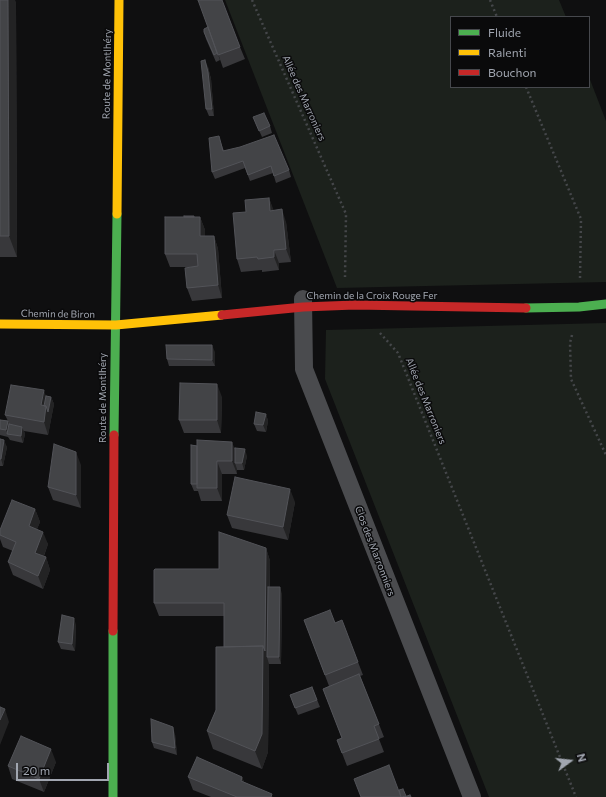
<!DOCTYPE html>
<meta charset="utf-8">
<style>
body{margin:0}
#map{position:relative;width:606px;height:797px;overflow:hidden;background:#0f0f10;font-family:Commissioner,sans-serif}
canvas{display:block}
.legend{position:absolute;left:450px;top:16px;width:140px;height:72px;box-sizing:border-box;background:#0a0a0b;border:1px solid #46484d;margin:0;padding:5px 7px;list-style:none;font-size:12px;color:#a1a6b0}
.legend li{display:flex;align-items:center;gap:8px;height:20px}
.legend b{width:20px;border:1px solid #46484d}
.north{position:absolute;left:550px;top:741px;width:40px;height:40px;-webkit-text-stroke:3px #0a0a0b;paint-order:stroke;rotate:75deg;font-size:11px;font-weight:700;line-height:16px;text-align:center;color:#a1a6b0}
.north::after{content:'';display:block;margin:auto;width:14px;height:18px;background:#a1a6b0;clip-path:polygon(50% 0,100% 100%,50% 72%,0 100%)}
.scale{position:absolute;left:16px;top:763px;width:93px;height:18px;box-sizing:border-box;border:2px solid #a1a6b0;border-top:0;padding-left:5px;font-size:12px;line-height:14px;white-space:nowrap;color:#a1a6b0;-webkit-text-stroke:3px #0a0a0b;paint-order:stroke}
</style>
<div id="map">
<canvas width="606" height="797"></canvas>
<ul class="legend">
<li><b style="height:5px;background:#4caf50"></b>Fluide</li>
<li><b style="height:5px;background:#ffc107"></b>Ralenti</li>
<li><b style="height:5px;background:#c62828"></b>Bouchon</li>
</ul>
<div class="north">N</div>
<div class="scale">20 m</div>
</div>
<script>
const ctx = document.querySelector('canvas').getContext('2d');
ctx.lineJoin = 'round';
function paint(path, color) {
  ctx.fillStyle = color;
  ctx.fill(path, 'evenodd');
}
function poly(rows) {
  const path = new Path2D();
  for (const r of rows) {
    path.moveTo(r[0], r[1]);
    for (let i = 2; i < r.length; i += 2) path.lineTo(r[i], r[i + 1]);
  }
  return path;
}
function strokePath(path, color, width, dash) {
  ctx.strokeStyle = color;
  ctx.lineWidth = width;
  ctx.lineCap = dash ? 'butt' : 'round';
  ctx.setLineDash(dash || []);
  ctx.stroke(path);
}
function label(font, color, halo, rows, align = 'center') {
  ctx.font = font + ' Commissioner,sans-serif';
  ctx.lineWidth = 3;
  ctx.setLineDash([]);
  ctx.textBaseline = 'middle';
  ctx.strokeStyle = halo;
  ctx.fillStyle = color;
  for (const [text, x, y, turn = 0] of rows) {
    ctx.save();
    ctx.translate(x, y);
    ctx.rotate((+turn || 0) * Math.PI / 180);
    ctx.textAlign = isNaN(turn) ? turn : align;
    if (halo) ctx.strokeText(text, 0, 0);
    ctx.fillText(text, 0, 0);
    ctx.restore();
  }
}
paint(poly([
 [225,0,559,0,566,17,451,17,451,87,589,87,589,77,606,121,606,282,337,288],
 [606,323,606,797,489,797,325,379,326,330]
]), '#1c211c');
strokePath(poly([
 [252,0,346,214,345,277],
 [490,0,497,17],
 [526,87,581,219,580,279],
 [380,333,398,353,576,797],
 [572,335,570,343,571,379,606,455]
]), '#45474a', 2.5, [2, 3]);
strokePath(poly([
 [303,299,304,369,472,797]
]), '#4a4b4e', 18);
strokePath(poly([
 [526,308,579,307,606,304],
 [114,435,117,214],
 [113,797,113,631]
]), '#4caf50', 9);
strokePath(poly([
 [117,214,119,0],
 [0,324,116,325,222,315]
]), '#ffc107', 9);
strokePath(poly([
 [222,315,303,307,355,305,526,308],
 [113,631,114,435]
]), '#c62828', 9);
paint(poly([
 [0,0,16,2,17,257,0,257],
 [208,27,240,47,245,59,223,68,213,39,220,60,216,62,206,39,204,32],
 [208,67,211,79,214,116,209,116,206,109],
 [253,117,270,126,272,133,262,137],
 [221,143,224,151,289,170,291,177,276,183,273,173,250,181,245,168,215,179,212,172],
 [269,198,273,210,286,222,291,262,279,263,279,270,262,272,262,270,241,272,237,259,246,212],
 [194,216,194,217,200,217,205,230,205,236,214,236,218,249,222,298,192,301,187,288,192,267,170,267,165,254,184,217],
 [215,352,215,366,169,366,167,359],
 [46,396,51,397,54,404,48,435,24,431,25,434,23,443,10,440,8,437,0,435,0,420,8,421,5,415],
 [222,397,221,433,184,433,179,420],
 [266,414,268,421,266,432,257,431,254,424],
 [0,439,7,447,3,466,0,466],
 [191,445,235,448,247,456,244,470,237,470,237,469,237,474,222,474,222,501,201,501,198,491,194,491,191,484],
 [81,465,81,508,53,500,48,487],
 [295,502,288,540,232,528,227,515],
 [35,509,40,522,37,529,48,544,44,556,46,557,50,570,43,589,13,575,8,562,13,551,3,547,0,539,0,530],
 [266,548,270,561,270,587,282,594,281,664,269,664,268,752,262,769,213,749,207,731,216,710,224,647,224,616,159,616,154,603,219,569],
 [304,620,335,623,358,662,363,675,360,676,384,737,379,739,384,752,347,766,337,740,342,738,323,689,329,686],
 [76,625,75,651,61,649,58,642],
 [312,687,320,707,298,715,290,695],
 [175,734,177,755,154,748,152,742],
 [56,762,44,792,12,779,8,766],
 [188,777,242,777,244,782,273,797,211,797,193,790]
]), '#38383b');
paint(poly([
 [8,0,15,0,16,2,17,257,9,236],
 [205,60,208,67,211,79,214,116,212,109],
 [269,198,274,211,270,211],
 [282,209,286,222,291,262,286,249],
 [200,217,205,230,205,249,200,236],
 [214,236,218,249,222,298,218,285],
 [274,250,279,263,279,270,274,257],
 [212,345,215,352,215,366,212,360],
 [217,384,222,397,221,433,217,420],
 [44,390,48,403,51,397,54,404,48,435,44,422,41,405],
 [266,414,268,421,266,432,263,425],
 [8,421,10,428,8,434,6,430],
 [22,427,25,434,23,443,21,436],
 [4,440,7,447,3,466,1,459],
 [232,442,237,455,235,463,237,469,237,474,232,461],
 [245,449,247,456,244,470,242,463],
 [76,452,81,465,81,508,76,495],
 [217,461,222,474,222,501,217,488],
 [290,489,295,502,288,540,283,527],
 [35,509,40,522,33,538,29,526],
 [43,532,48,544,40,566,35,553],
 [266,548,270,561,269,657,267,657,269,664,268,752,262,769,255,751,263,646],
 [46,557,50,570,43,589,38,576],
 [280,587,282,594,281,664,279,657],
 [74,618,76,625,75,651,72,644],
 [5,709,9,722,0,745,0,720],
 [173,727,175,734,177,755,175,748],
 [51,749,56,762,44,792,39,779],
 [242,777,247,790,241,781]
]), '#232324');
const building = poly([
 [0,0,8,0,9,236,0,236,0,0],
 [198,0,222,0,240,47,218,55,198,0],
 [208,27,217,53,214,55,204,32,204,29,208,27],
 [205,60,208,72,212,109,206,109,201,61,205,60],
 [264,113,270,126,259,131,253,117,264,113],
 [274,135,289,170,274,176,271,166,248,175,243,161,212,172,209,138,219,136,223,151,240,147,274,135],
 [269,198,270,211,282,209,286,249,274,250,274,257,258,259,257,257,237,259,233,213,246,212,245,200,269,198],
 [184,216,194,216,194,217,184,217,184,216],
 [165,217,200,217,200,236,214,236,218,285,187,288,185,268,198,266,197,254,165,254,165,217],
 [166,345,212,345,212,360,167,359,166,345],
 [180,383,217,384,217,420,179,420,180,383],
 [11,385,44,390,41,405,46,406,44,422,5,415,11,385],
 [46,396,51,397,48,412,46,406,44,406,46,396],
 [256,412,266,414,263,425,254,424,256,412],
 [0,420,8,421,6,430,0,429,0,420],
 [9,424,22,427,21,436,7,434,9,424],
 [0,439,4,440,1,459,0,459,0,439],
 [197,440,232,442,232,461,217,461,217,488,197,488,197,440],
 [54,444,76,452,76,495,48,487,54,444],
 [191,445,197,446,197,484,191,484,191,445],
 [235,448,245,449,242,463,235,463,235,448],
 [235,477,290,489,283,527,227,515,235,477],
 [12,500,35,509,29,526,43,532,35,553,46,557,38,576,8,562,16,542,0,535,0,530,12,500],
 [219,532,266,548,265,651,263,646,224,647,224,603,154,603,154,570,155,569,219,569,219,532],
 [268,587,280,587,279,657,267,657,268,587],
 [330,610,335,623,342,620,358,662,325,675,304,620,330,610],
 [62,615,74,618,72,644,58,642,62,615],
 [263,646,262,734,255,751,207,731,216,710,216,647,263,646],
 [359,674,379,724,374,726,379,739,342,753,337,740,342,738,323,689,359,674],
 [312,687,317,700,295,708,290,695,312,687],
 [0,707,5,709,0,720,0,707],
 [151,719,173,727,175,748,152,742,151,719],
 [21,736,51,749,39,779,8,766,21,736],
 [197,757,242,777,241,781,272,794,271,797,237,797,188,777,197,757],
 [389,765,401,797,361,797,354,779,389,765],
 [403,789,406,796,401,797,399,790,403,789],
 [410,795,411,797,404,797,410,795]
]);
paint(building, '#434447');
strokePath(building, '#525358', 1);
label('10px', '#a1a6b0', '#0a0a0b', [
 ["Route de Montlhéry",107,74,-89],
 ["Allée des Marroniers",304,98,66],
 ["Chemin de la Croix Rouge Fer",372,296],
 ["Chemin de Biron",58,314,1],
 ["Route de Montlhéry",103,398,-90],
 ["Allée des Marroniers",426,401,68],
 ["Clos des Marronniers",375,551,69]
]);
</script>
